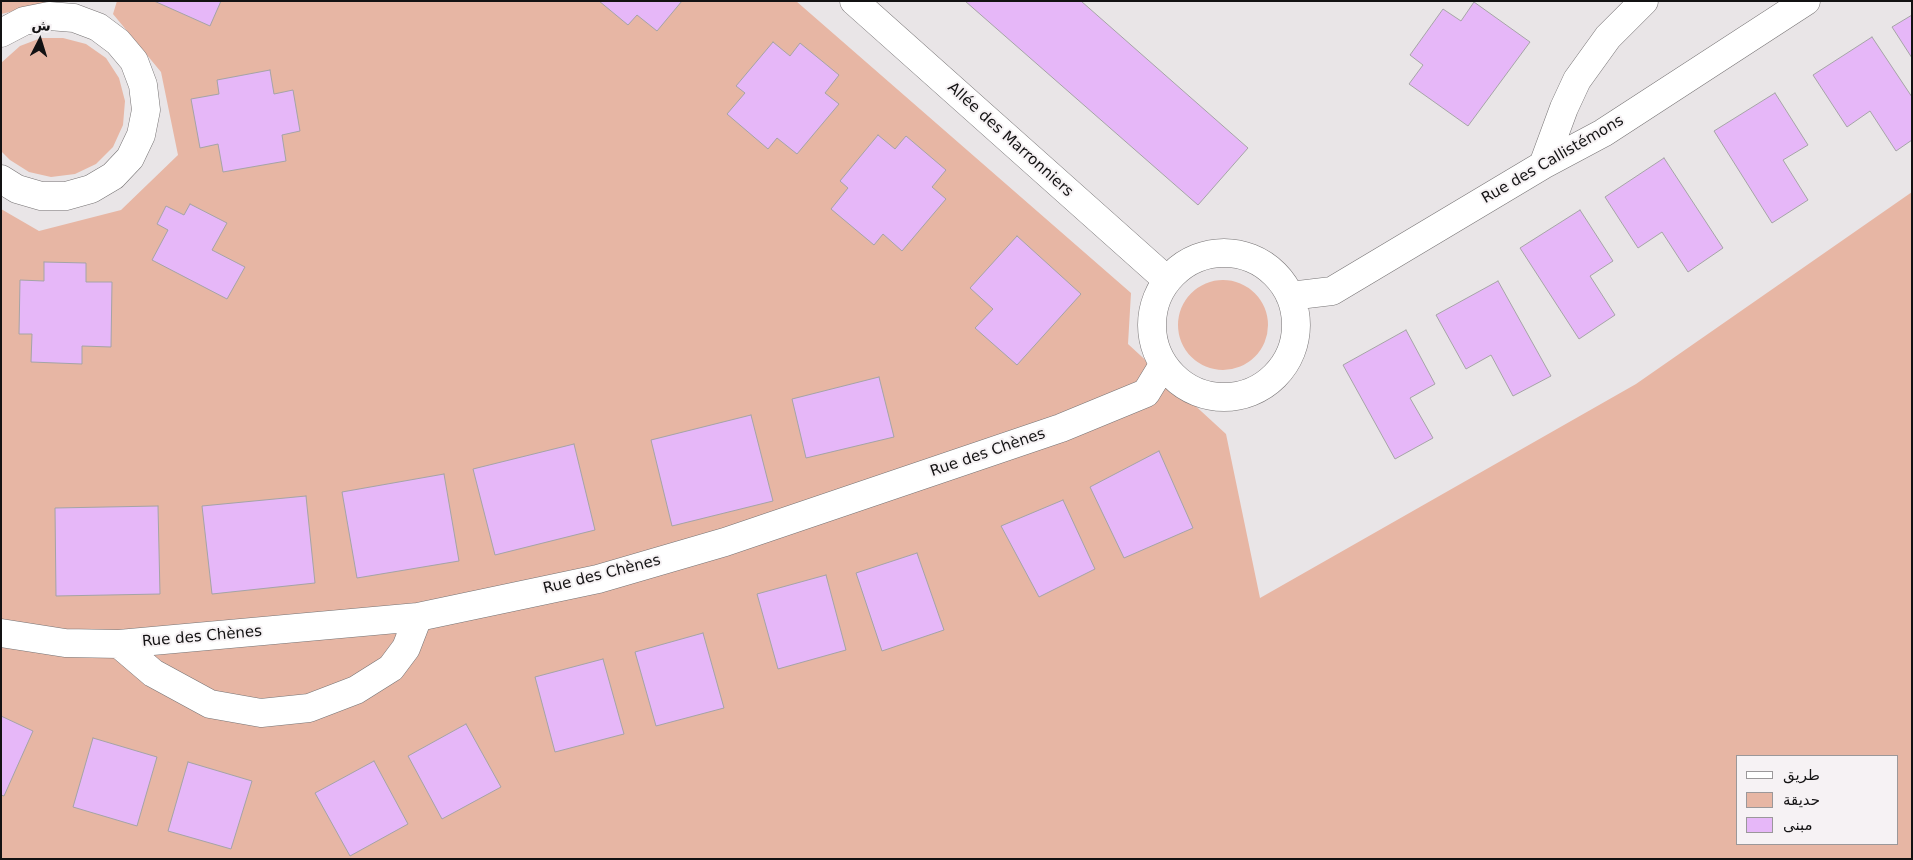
<!DOCTYPE html>
<meta charset="utf-8">
<style>
body{margin:0}
#map{position:relative;width:1913px;height:860px;overflow:hidden;background:#e9e5e7;font-family:"DejaVu Sans",Cairo,sans-serif}
canvas{display:block}
.frame{position:absolute;inset:0;border:2px solid #131213;pointer-events:none}
.legend{position:absolute;left:1736px;top:755px;width:162px;height:90px;box-sizing:border-box;background:#f6f2f4;border:1px solid #9b989a;margin:0;padding:6px 9px;list-style:none;font-size:15px;color:#131213}
.legend li{display:flex;align-items:center;gap:10px;height:25px}
.legend b{width:25px;border:1px solid #9b989a}
.north{position:absolute;left:15px;top:15px;width:50px;height:50px;-webkit-text-stroke:4px #f6f2f4;paint-order:stroke;rotate:5deg;font-size:14px;font-weight:700;line-height:20px;text-align:center;color:#131213}
.north::after{content:'';display:block;margin:auto;width:18px;height:22px;background:#131213;clip-path:polygon(50% 0,100% 100%,50% 72%,0 100%)}
</style>
<div id="map">
<canvas width="1913" height="860"></canvas>
<div class="frame"></div>
<ul class="legend">
<li><b style="height:6px;background:#fff"></b>طريق</li>
<li><b style="height:14px;background:#e7b6a4"></b>حديقة</li>
<li><b style="height:14px;background:#e6b7f8"></b>مبنى</li>
</ul>
<div class="north">ش</div>
</div>
<script>
const ctx = document.querySelector('canvas').getContext('2d');
ctx.lineJoin = 'round';
function paint(path, color) {
  ctx.fillStyle = color;
  ctx.fill(path, 'evenodd');
}
function poly(rows) {
  const path = new Path2D();
  for (const r of rows) {
    if (r.length === 3) {
      path.moveTo(r[0] + r[2], r[1]);
      path.arc(r[0], r[1], r[2], 0, 2 * Math.PI);
      continue;
    }
    path.moveTo(r[0], r[1]);
    for (let i = 2; i < r.length; i += 2) path.lineTo(r[i], r[i + 1]);
  }
  return path;
}
function strokePath(path, color, width, dash) {
  ctx.strokeStyle = color;
  ctx.lineWidth = width;
  ctx.lineCap = dash ? 'butt' : 'round';
  ctx.setLineDash(dash || []);
  ctx.stroke(path);
}
function label(font, color, halo, rows, align = 'center') {
  ctx.font = font + ' "DejaVu Sans",sans-serif';
  ctx.lineWidth = 4;
  ctx.setLineDash([]);
  ctx.textBaseline = 'middle';
  ctx.strokeStyle = halo;
  ctx.fillStyle = color;
  for (const [text, x, y, turn = 0] of rows) {
    ctx.save();
    ctx.translate(x, y);
    ctx.rotate((+turn || 0) * Math.PI / 180);
    ctx.textAlign = isNaN(turn) ? turn : align;
    if (halo) ctx.strokeText(text, 0, 0);
    ctx.fillText(text, 0, 0);
    ctx.restore();
  }
}
paint(poly([
 [1,1,58,1,1,14],
 [117,1,796,1,1131,293,1128,344,1226,434,1260,598,1636,384,1912,192,1912,859,1,859,1,209,39,231,121,210,178,155,161,72,113,14],
 [1737,756,1897,756,1897,844,1737,844],
 [41,38,63,38,86,44,106,58,119,78,125,101,123,125,113,147,96,164,75,174,51,177,29,172,10,160,1,151,1,63,20,46],
 [1223,325,45]
]), '#e7b6a4');
const building = poly([
 [154,1,221,1,210,26,154,1],
 [599,1,682,1,657,31,637,15,628,25,599,1],
 [965,1,1081,1,1248,148,1198,205,965,1],
 [1474,2,1530,42,1468,126,1409,84,1423,65,1410,55,1443,9,1461,21,1474,2],
 [1912,15,1912,58,1892,27,1912,15],
 [1872,37,1912,97,1912,140,1896,151,1870,111,1847,127,1813,75,1872,37],
 [773,42,790,56,800,43,839,75,825,93,839,104,797,154,777,138,768,149,727,114,745,93,736,86,773,42],
 [270,70,274,94,293,90,300,131,282,135,286,161,223,172,218,144,200,148,191,99,219,94,217,80,270,70],
 [1775,93,1808,145,1783,160,1808,200,1772,223,1714,131,1775,93],
 [878,135,895,149,906,136,946,170,932,187,946,199,902,251,883,234,874,245,831,209,848,188,840,181,878,135],
 [1664,158,1723,248,1688,272,1662,232,1638,248,1605,197,1664,158],
 [190,204,227,223,212,250,245,267,227,299,152,260,168,230,157,224,166,206,184,215,190,204],
 [1580,210,1613,261,1590,276,1615,315,1579,339,1520,248,1580,210],
 [1017,236,1081,294,1017,365,975,328,993,309,970,288,1017,236],
 [44,262,86,263,86,282,112,282,111,347,82,346,82,364,31,362,32,334,19,334,20,280,44,281,44,262],
 [1498,281,1551,376,1513,396,1491,355,1466,369,1436,315,1498,281],
 [1406,330,1435,384,1410,398,1433,438,1395,459,1343,365,1406,330],
 [879,377,894,437,806,458,792,399,879,377],
 [751,415,773,501,672,526,651,440,751,415],
 [574,444,595,530,495,555,473,469,574,444],
 [1159,451,1193,528,1124,558,1090,487,1159,451],
 [444,474,459,561,357,578,342,492,444,474],
 [306,496,315,583,212,594,202,506,306,496],
 [1063,500,1095,569,1039,597,1001,526,1063,500],
 [158,506,160,594,56,596,55,508,158,506],
 [917,553,944,630,882,651,856,573,917,553],
 [826,575,846,650,778,669,757,594,826,575],
 [703,633,724,708,656,726,635,652,703,633],
 [603,659,624,734,555,752,535,677,603,659],
 [1,716,33,731,4,796,1,795,1,716],
 [466,724,501,787,442,819,408,756,466,724],
 [93,738,157,757,137,826,73,807,93,738],
 [374,761,408,824,350,856,315,793,374,761],
 [188,762,252,781,231,849,168,831,188,762]
]);
paint(building, '#e6b7f8');
strokePath(building, '#a5a4a6', 1);
const street = poly([
 [854,1,1167,280],
 [1,33,24,21,49,16,74,18,98,27,118,42,134,61,143,85,146,110,141,135,130,158,113,176,91,189,66,196,41,196,17,189,1,179],
 [1543,165,1564,108,1577,80,1608,37,1644,1],
 [1224,325,72],
 [1290,296,1332,291,1543,165,1603,133,1806,1],
 [1,633,65,643,119,644,418,617,598,579,725,542,1061,428,1146,393,1163,365],
 [119,644,153,673,210,704,261,713,309,708,356,690,391,668,406,648,418,617]
]);
strokePath(street, '#767374', 29);
strokePath(street, '#fff', 28);
label('15px', '#131213', '#f6f2f4', [
 ["Allée des Marronniers",1010,140,42],
 ["Rue des Callistémons",1553,160,-30],
 ["Rue des Chènes",988,453,-19],
 ["Rue des Chènes",602,575,-14],
 ["Rue des Chènes",202,637,-5]
]);
</script>
